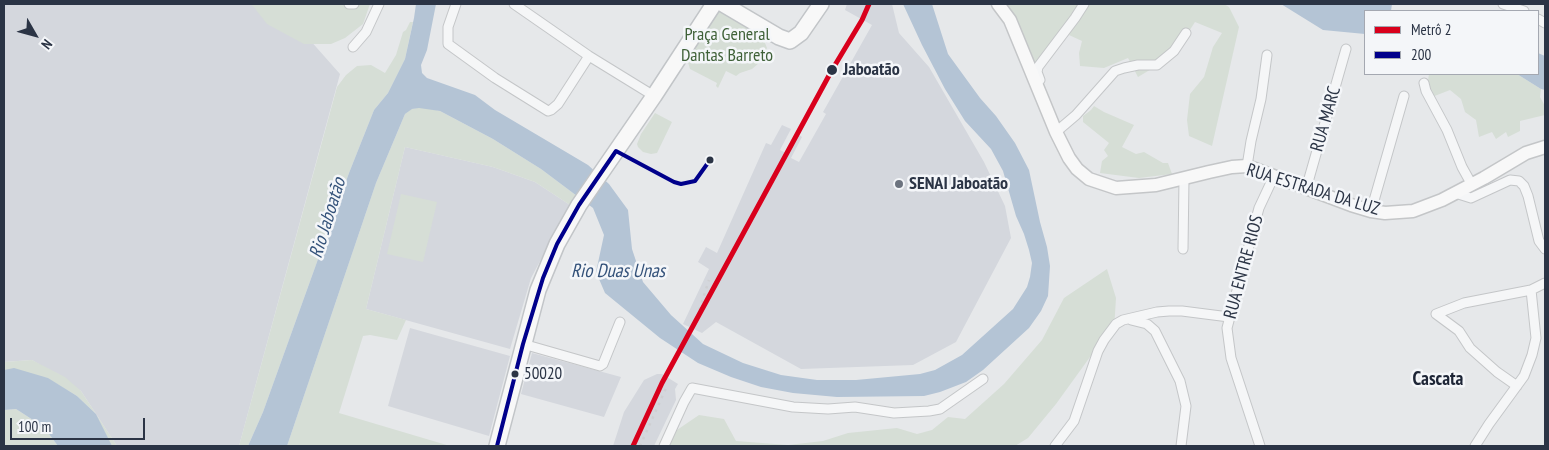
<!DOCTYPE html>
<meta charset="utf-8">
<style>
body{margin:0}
#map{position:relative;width:1549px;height:450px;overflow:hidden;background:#e6e8ea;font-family:"PT Sans Narrow",sans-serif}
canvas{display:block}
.frame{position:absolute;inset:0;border:5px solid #2b3445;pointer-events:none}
.legend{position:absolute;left:1364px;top:10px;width:175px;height:65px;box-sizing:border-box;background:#f4f6f9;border:1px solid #a4a8b1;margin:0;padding:6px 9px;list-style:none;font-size:15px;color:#2b3445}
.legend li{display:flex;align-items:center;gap:10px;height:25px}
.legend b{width:25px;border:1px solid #a4a8b1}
.north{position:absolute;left:10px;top:10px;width:50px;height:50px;-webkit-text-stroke:4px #f4f6f9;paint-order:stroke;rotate:128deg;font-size:14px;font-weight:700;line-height:20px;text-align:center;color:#2b3445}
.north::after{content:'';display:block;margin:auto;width:18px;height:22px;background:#2b3445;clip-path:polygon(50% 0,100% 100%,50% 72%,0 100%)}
.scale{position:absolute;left:10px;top:418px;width:135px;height:22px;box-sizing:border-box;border:2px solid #2b3445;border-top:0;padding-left:6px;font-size:15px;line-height:18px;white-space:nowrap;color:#2b3445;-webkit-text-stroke:4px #f4f6f9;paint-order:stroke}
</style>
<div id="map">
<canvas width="1549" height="450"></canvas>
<div class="frame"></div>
<ul class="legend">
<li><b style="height:6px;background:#d9001c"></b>Metrô 2</li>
<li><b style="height:6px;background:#00008b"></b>200</li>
</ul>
<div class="north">N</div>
<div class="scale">100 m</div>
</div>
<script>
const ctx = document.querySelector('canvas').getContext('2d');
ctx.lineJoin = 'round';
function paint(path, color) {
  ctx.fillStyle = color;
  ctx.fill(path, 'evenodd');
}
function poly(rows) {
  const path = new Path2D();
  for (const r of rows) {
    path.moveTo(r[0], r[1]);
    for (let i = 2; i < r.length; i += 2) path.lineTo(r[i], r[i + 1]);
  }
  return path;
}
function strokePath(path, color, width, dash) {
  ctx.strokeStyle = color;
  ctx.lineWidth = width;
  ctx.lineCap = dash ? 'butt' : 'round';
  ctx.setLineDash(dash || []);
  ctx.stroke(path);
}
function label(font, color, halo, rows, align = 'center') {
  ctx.font = font + ' "PT Sans Narrow",sans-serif';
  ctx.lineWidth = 5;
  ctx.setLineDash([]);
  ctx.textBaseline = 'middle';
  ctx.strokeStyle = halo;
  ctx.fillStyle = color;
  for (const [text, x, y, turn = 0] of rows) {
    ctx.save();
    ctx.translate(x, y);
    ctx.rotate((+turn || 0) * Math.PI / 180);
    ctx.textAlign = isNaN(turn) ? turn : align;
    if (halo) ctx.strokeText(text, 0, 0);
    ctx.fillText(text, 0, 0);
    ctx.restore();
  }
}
paint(poly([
 [4,4,278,4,340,74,239,446,117,446,81,391,32,360,4,362],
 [847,4,892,4,899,33,929,67,984,162,1005,206,1011,238,956,342,913,365,801,369,716,322,702,333,683,324,709,269,698,262,706,247,717,253,766,143,771,145,782,125,791,129,780,150,786,153,796,133,802,137,791,158,799,162,826,114,823,112,872,25,845,10],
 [405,147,493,167,535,182,570,205,531,278,510,349,366,309],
 [410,328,510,356,489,436,388,406],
 [532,353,621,377,604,417,521,394],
 [657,374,662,374,678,384,675,389,676,400,654,446,613,446,624,412,644,380]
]), '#d4d7dd');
paint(poly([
 [249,4,370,4,363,24,345,38,331,44,304,44,267,24,253,6],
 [1001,4,1081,4,1033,66],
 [1087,4,1224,4,1229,7,1239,27,1212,146,1189,136,1187,120,1190,94,1204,77,1213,47,1222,33,1195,22,1173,56,1138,77,1128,58,1104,68,1080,66,1079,53,1082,41,1069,35],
 [721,11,763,38,767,48,759,63,752,69,740,73,736,76,726,71,718,88,716,86,717,83,690,69,687,59,716,14],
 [410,22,413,22,405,59,388,93,374,110,349,173,263,412,248,446,239,446,337,87,346,75,357,66,371,65,385,73,396,55,403,32,406,30],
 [1429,74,1517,74,1541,89,1540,97,1545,106,1545,115,1520,121,1520,131,1508,137,1506,132,1496,139,1492,132,1479,137,1476,120,1465,112,1461,99,1450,90,1432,97,1427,87],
 [1094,106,1104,112,1134,125,1122,147,1136,154,1144,152,1163,163,1168,163,1172,174,1139,178,1100,173,1102,161,1108,156,1104,150,1109,143,1083,122,1083,116,1091,110],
 [423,107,440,111,493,139,541,169,577,196,570,205,535,182,493,167,405,147,366,309,406,320,397,340,370,335,363,336,339,413,450,446,287,446,376,183,405,114,411,109],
 [655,113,672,122,657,153,651,154,643,152,638,147,637,144,641,134],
 [401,194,437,202,423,262,387,254],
 [1107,269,1116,298,1114,330,1090,357,1056,404,1028,438,1015,446,668,446,674,432,699,415,724,419,736,441,788,445,823,441,848,433,897,428,917,434,932,430,948,417,965,419,1004,384,1042,340,1064,298],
 [32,360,65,377,81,391,117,446,111,446,96,414,77,396,47,378,4,370,4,362],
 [16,409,33,420,49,434,58,446,4,446,4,410]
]), '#d6ded6');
paint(poly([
 [416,4,436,4,427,50,421,65,422,73,427,78,475,95,495,110,588,165,609,184,628,210,632,249,643,282,671,315,703,344,743,363,781,375,817,380,856,380,920,374,935,370,962,355,1013,309,1027,287,1030,277,1032,263,1029,250,1024,234,1016,216,1003,171,991,149,965,121,945,89,922,45,903,4,932,4,948,54,980,98,996,116,1015,143,1029,170,1040,222,1047,247,1050,266,1048,296,1041,311,1029,328,983,370,966,382,940,392,924,396,837,397,793,393,761,387,731,377,698,363,660,338,605,293,596,272,604,235,593,208,541,169,493,139,440,111,419,108,412,109,405,114,376,183,287,446,248,446,263,412,349,173,374,110,388,93,405,59,414,18],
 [1281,4,1392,4,1391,11,1365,11,1365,34,1323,30],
 [1538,53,1545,56,1545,90,1541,89,1517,74,1538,74],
 [14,368,48,378,77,396,96,414,112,446,58,446,49,434,33,420,16,409,4,410,4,370]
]), '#b4c4d5');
const street = poly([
 [349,4,354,4],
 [456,4,448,27,448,44,495,78,548,111,551,110,558,104,589,56],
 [514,4,589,56,654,96],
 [1503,4,1524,11],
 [1538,19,1545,23],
 [353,47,366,32,379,4],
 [1040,80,1037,72,1038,67,1075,18,1084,4],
 [1424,83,1426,91,1447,130,1462,167,1472,185],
 [1056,132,1076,115,1115,71,1124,68,1138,65,1157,65,1174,51,1186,33],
 [1247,166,1251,141,1261,99,1267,55],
 [1306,189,1346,49],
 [1455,193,1471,198,1510,180,1519,181,1524,186,1528,196,1539,241,1545,249],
 [1371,211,1404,96],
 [1183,249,1184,179],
 [1131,320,1147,324,1155,331,1180,381,1186,406,1181,446],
 [523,344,600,366,603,364,620,322],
 [1517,386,1497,372,1470,348,1459,331,1436,314,1464,303,1531,290],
 [664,446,684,402,692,388,793,407,828,409,855,407,894,413,929,411,940,409,983,379],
 [1055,446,1074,421,1098,351,1104,340,1116,324,1123,320,1157,312,1169,311,1182,311,1229,317],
 [1260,446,1231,358,1227,328,1259,208,1274,176],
 [1475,446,1489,424,1524,376,1532,355,1536,338,1531,290,1545,283]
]);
const secondary = poly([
 [998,4,1010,20,1056,132,1069,158,1077,169,1089,179,1116,188,1156,185,1209,172,1232,167,1247,166,1351,205,1371,211,1385,213,1413,211,1442,200,1484,178,1526,153,1545,147]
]);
const primary = poly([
 [723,4,779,37,790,41,801,33,821,4],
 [497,446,538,290,557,244,579,205,654,96,714,4]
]);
strokePath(street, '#c4c6c8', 11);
strokePath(secondary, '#c4c6c8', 15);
strokePath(primary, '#c2c5c8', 18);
strokePath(street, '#f5f6f7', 9);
strokePath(secondary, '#f8f8f8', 12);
strokePath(primary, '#f8f8f8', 15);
strokePath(poly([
 [697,317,709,280],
 [640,446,667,386]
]), '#cecfd2', 2.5, [2.5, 5]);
strokePath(poly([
 [497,446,523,344,543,278,557,244,579,205,616,151,674,182,681,184,695,181,710,160]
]), '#00008b', 4);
strokePath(poly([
 [633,446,662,383,832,70,862,20,869,4]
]), '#d9001c', 5);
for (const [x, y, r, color] of [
 [832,70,6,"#2b3445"],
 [710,160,4.5,"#2b3445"],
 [899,184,5,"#6c737f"],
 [515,374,4.5,"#2b3445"]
]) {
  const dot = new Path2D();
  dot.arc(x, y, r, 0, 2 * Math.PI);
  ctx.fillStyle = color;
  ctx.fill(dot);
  strokePath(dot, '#f4f6f9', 2);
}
label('17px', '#2b3445', '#f4f6f9', [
 ["50020",524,374]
], 'left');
label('18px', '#3f6138', '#f4f6f9', [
 ["Praça General",727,35],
 ["Dantas Barreto",727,56]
]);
label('bold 18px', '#2b3445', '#f4f6f9', [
 ["Jaboatão",843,70]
], 'left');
label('18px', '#2b3445', '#f4f6f9', [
 ["RUA MARC",1326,119,-74],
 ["RUA ESTRADA DA LUZ",1313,190,17],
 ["RUA ENTRE RIOS",1244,267,-75]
]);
label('bold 18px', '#2b3445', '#f4f6f9', [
 ["SENAI Jaboatão",909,184]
], 'left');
label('italic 19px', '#34527a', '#f4f6f9', [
 ["Rio Jaboatão",328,218,-73],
 ["Rio Duas Unas",618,272]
]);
label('bold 19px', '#1d2536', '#f4f6f9', [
 ["Cascata",1438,380]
]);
</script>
